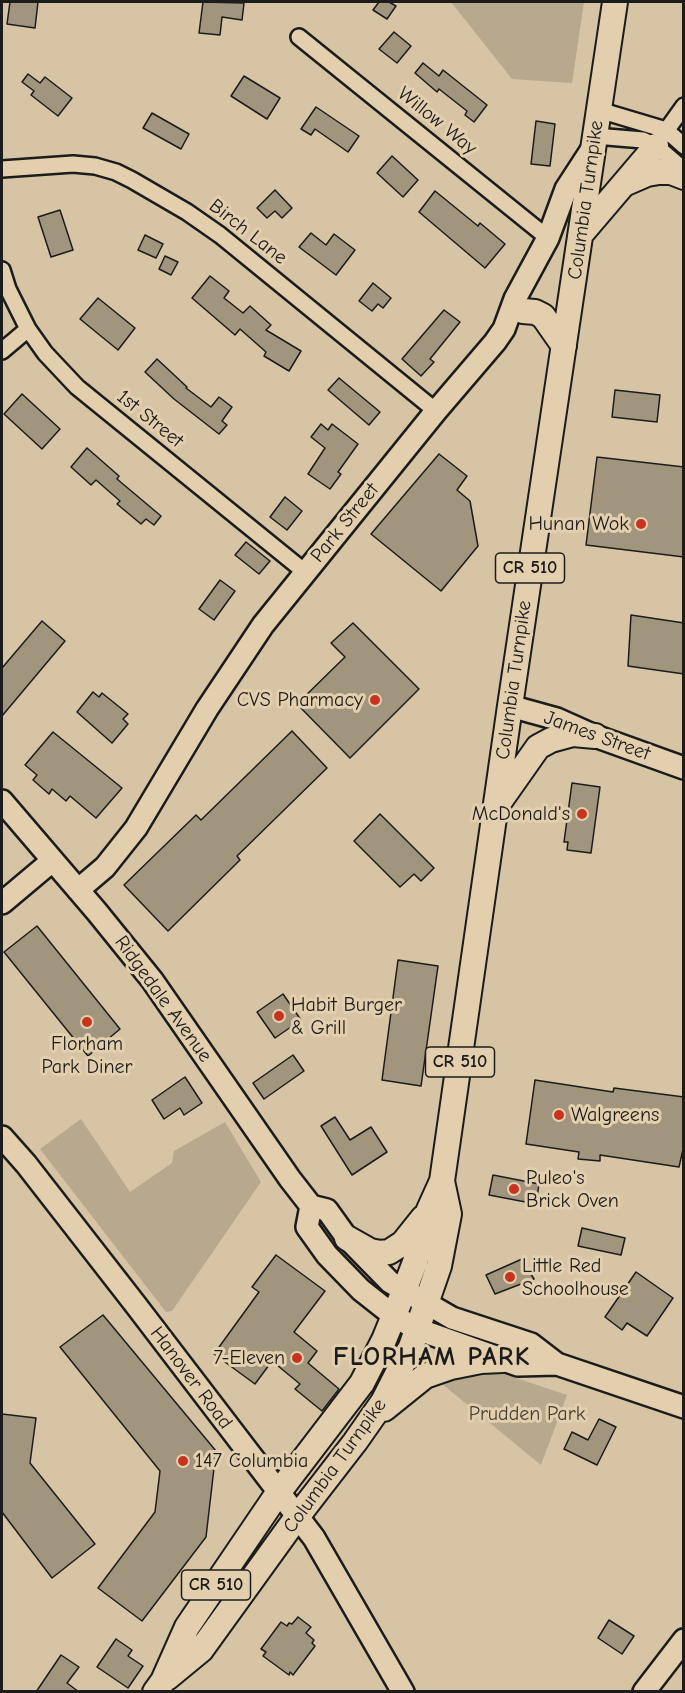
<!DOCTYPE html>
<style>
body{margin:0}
#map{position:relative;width:685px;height:1693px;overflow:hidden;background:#d7c4a4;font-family:"Comic Neue",sans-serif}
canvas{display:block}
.frame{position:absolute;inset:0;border:3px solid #1c1c1c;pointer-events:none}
</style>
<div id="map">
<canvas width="685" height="1693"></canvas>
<div class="frame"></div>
</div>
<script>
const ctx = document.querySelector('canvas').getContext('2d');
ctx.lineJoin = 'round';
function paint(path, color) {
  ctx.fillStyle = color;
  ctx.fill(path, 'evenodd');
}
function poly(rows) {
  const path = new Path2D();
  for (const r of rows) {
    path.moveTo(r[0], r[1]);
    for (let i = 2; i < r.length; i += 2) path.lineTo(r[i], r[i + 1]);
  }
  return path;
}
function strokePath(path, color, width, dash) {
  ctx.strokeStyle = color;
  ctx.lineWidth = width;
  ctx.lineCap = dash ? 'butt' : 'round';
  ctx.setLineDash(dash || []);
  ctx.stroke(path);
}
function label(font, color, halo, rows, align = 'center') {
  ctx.font = font + ' "Comic Neue",sans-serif';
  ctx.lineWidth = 6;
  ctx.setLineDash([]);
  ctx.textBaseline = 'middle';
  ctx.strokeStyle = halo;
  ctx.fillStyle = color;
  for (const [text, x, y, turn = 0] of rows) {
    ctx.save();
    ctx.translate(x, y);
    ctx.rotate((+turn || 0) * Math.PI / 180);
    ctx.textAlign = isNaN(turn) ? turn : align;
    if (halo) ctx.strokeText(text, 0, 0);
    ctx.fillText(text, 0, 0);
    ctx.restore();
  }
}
paint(poly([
 [451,2,584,2,572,83,512,79],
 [81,1119,130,1192,172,1163,174,1151,225,1122,261,1182,172,1311,166,1312,40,1149],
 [457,1372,498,1372,567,1395,541,1465,436,1379]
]), '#b8a88e');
const building = poly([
 [10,2,38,2,35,28,7,24,10,2],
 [203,2,244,3,242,20,222,17,220,35,199,33,203,2],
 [379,2,389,2,396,6,387,19,373,10,379,2],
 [394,32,411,46,397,63,379,49,394,32],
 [423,63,439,76,443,70,487,105,474,122,465,115,467,111,439,89,437,92,415,73,423,63],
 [28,74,40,83,45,77,72,98,58,116,31,95,34,91,22,82,28,74],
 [244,76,280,98,267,119,231,96,244,76],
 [316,107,359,136,348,152,315,129,311,135,301,129,316,107],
 [152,113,189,134,181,149,143,128,152,113],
 [536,121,555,124,550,166,531,164,536,121],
 [392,156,418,180,403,197,377,173,392,156],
 [275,190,292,208,282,218,275,211,267,218,257,208,275,190],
 [435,191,478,226,480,223,505,244,485,268,419,212,435,191],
 [60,210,73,250,51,257,38,217,60,210],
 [311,233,326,245,334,234,355,250,336,275,299,247,311,233],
 [145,235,163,244,156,258,138,250,145,235],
 [165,256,178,262,171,275,159,269,165,256],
 [210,276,229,291,224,298,243,313,250,306,271,325,266,330,301,351,289,371,264,356,266,352,240,329,235,335,192,298,210,276],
 [373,283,391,298,383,308,378,304,372,311,359,301,373,283],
 [98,298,135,328,118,350,80,319,98,298],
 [444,310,460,322,430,359,434,362,421,376,402,359,444,310],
 [157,359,187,387,186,388,211,407,219,397,232,407,222,421,227,425,219,434,174,399,145,372,157,359],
 [339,378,380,412,369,425,328,390,339,378],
 [615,390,660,395,657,422,612,417,615,390],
 [22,394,60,429,42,449,4,414,22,394],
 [321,424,328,430,332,424,358,444,338,472,341,474,330,489,308,474,325,448,311,437,321,424],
 [87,448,119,476,117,479,161,516,154,525,146,519,141,524,117,504,120,501,96,480,91,485,71,467,87,448],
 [439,454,467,476,457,490,470,501,478,546,441,591,371,534,439,454],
 [597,457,684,467,684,557,586,545,597,457],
 [285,497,302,511,287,530,270,517,285,497],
 [246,542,270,561,259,574,235,555,246,542],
 [220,580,235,591,214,620,199,609,220,580],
 [631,615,684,623,684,674,628,666,631,615],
 [42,621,65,641,2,716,2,668,42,621],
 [353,623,419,689,350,758,297,704,345,657,331,643,353,623],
 [93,692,99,697,102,693,128,714,123,719,128,724,112,743,77,712,93,692],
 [292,731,327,768,237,856,240,860,168,931,124,885,196,815,201,820,292,731],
 [53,732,122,788,96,818,70,796,66,801,52,789,49,794,33,780,37,775,25,765,53,732],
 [572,783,600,787,591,853,567,850,568,842,564,842,572,783],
 [380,814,434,868,421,881,414,874,400,887,354,841,380,814],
 [37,926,120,1029,88,1056,4,952,37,926],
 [398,960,438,966,421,1086,382,1080,398,960],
 [283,994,301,1020,275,1038,257,1012,283,994],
 [293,1055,304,1071,264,1099,253,1083,293,1055],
 [185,1077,202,1103,184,1115,180,1108,164,1119,152,1100,185,1077],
 [535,1080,613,1092,614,1088,684,1097,684,1145,679,1167,600,1155,600,1161,578,1159,579,1152,526,1144,535,1080],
 [335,1117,350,1140,371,1127,387,1152,352,1175,321,1126,335,1117],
 [493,1175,539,1184,536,1204,489,1195,493,1175],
 [582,1228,625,1238,621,1255,578,1246,582,1228],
 [276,1255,325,1291,294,1332,317,1351,308,1363,339,1389,322,1411,295,1389,300,1384,272,1361,255,1384,214,1354,259,1292,252,1287,276,1255],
 [522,1259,534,1279,495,1294,486,1275,522,1259],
 [636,1272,673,1298,647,1336,627,1323,622,1330,605,1317,636,1272],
 [103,1315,216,1451,206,1537,142,1621,98,1588,155,1512,160,1471,60,1347,103,1315],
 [2,1414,36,1418,30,1463,95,1544,52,1578,2,1512,2,1414],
 [599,1419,616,1427,597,1465,564,1449,572,1432,588,1440,599,1419],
 [298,1617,311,1627,306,1633,314,1640,312,1643,315,1646,293,1675,290,1672,289,1675,263,1656,266,1652,261,1649,281,1622,287,1626,289,1623,292,1624,298,1617],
 [609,1620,634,1636,622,1654,598,1638,609,1620],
 [116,1639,132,1650,128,1656,143,1666,128,1688,97,1667,116,1639],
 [61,1655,79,1667,67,1683,79,1692,36,1692,61,1655]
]);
paint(building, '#a2957e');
strokePath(building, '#1c1c1c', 1.5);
const street = poly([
 [299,37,548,238],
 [599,110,666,130,684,146],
 [595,136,643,140,656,146,684,170],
 [661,138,684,106],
 [2,169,73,164,95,166,116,172,132,180,187,212,220,235,436,411],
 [2,270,8,289,28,329,45,353,77,387,305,572],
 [2,351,28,329]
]);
const secondary = poly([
 [510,706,557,719,595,736,684,768],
 [2,801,97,912,152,980,290,1179,311,1206,327,1210,347,1238,390,1282,452,1318,531,1344,557,1364,684,1407],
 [78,890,105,867,136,828,207,709,263,625,436,411,495,342,504,329,515,299,548,238,566,189,592,149],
 [2,903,52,861],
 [2,1137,26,1164,135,1304,314,1538,403,1692],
 [311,1206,307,1227,327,1255,361,1290,394,1316,417,1329,518,1365,557,1364],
 [644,1692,684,1640]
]);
const primary = poly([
 [624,184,647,174,659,172,671,172,684,177],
 [581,234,656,146],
 [523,311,535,312,543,316,564,346],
 [500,801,538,747,551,740,573,734,595,736],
 [347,1238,370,1251,380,1253,389,1252,403,1243,423,1218],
 [384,1409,425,1376,451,1367,481,1361,503,1360],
 [167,1678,201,1650,297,1517,355,1442,383,1402,411,1347,439,1266,449,1214,442,1181],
 [155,1692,163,1681,187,1627,278,1493,362,1383,384,1340,404,1291,415,1262,428,1212,442,1181,510,706,615,2]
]);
strokePath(street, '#1c1c1c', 20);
strokePath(secondary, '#1c1c1c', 26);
strokePath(primary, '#1c1c1c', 28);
strokePath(street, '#e3cfad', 15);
strokePath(secondary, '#e3cfad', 21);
strokePath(primary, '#e3cfad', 24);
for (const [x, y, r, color] of [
 [641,524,6,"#c8321e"],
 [375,700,6,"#c8321e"],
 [582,814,6,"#c8321e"],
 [279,1016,6,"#c8321e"],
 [87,1022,6,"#c8321e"],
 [559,1115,6,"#c8321e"],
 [514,1189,6,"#c8321e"],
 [510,1277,6,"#c8321e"],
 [297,1358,6,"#c8321e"],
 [183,1461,6,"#c8321e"]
]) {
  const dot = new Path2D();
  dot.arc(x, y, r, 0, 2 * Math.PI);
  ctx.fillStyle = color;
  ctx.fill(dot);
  strokePath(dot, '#e3cfad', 2);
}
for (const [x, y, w] of [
 [530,568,69],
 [460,1062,69],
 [216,1585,69]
]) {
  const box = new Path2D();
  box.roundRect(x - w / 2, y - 15, w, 30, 4.5);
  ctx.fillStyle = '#e3cfad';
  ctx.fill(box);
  strokePath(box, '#1c1c1c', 1.5);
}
label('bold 18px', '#1c1c1c', null, [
 ["CR 510",530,568],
 ["CR 510",460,1062],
 ["CR 510",216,1585]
]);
label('20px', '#1c1c1c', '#e3cfad', [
 ["Willow Way",437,121,39],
 ["Columbia Turnpike",586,200,-82],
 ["Birch Lane",248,232,38],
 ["1st Street",150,419,39],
 ["Park Street",345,523,-51],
 ["Columbia Turnpike",514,680,-82],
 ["James Street",597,736,20],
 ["Ridgedale Avenue",163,999,54],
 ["Hanover Road",191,1378,53],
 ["Columbia Turnpike",335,1466,-54]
]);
label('20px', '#1c1c1c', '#e3cfad', [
 ["Hunan Wok",629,524,"right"],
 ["CVS Pharmacy",363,700,"right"],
 ["McDonald's",570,814,"right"],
 ["Habit Burger",291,1005],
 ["& Grill",291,1028],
 ["Florham",87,1044,"center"],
 ["Park Diner",87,1067,"center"],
 ["Walgreens",571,1115],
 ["Puleo's",526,1178],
 ["Brick Oven",526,1201],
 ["Little Red",522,1266],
 ["Schoolhouse",522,1289],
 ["7-Eleven",285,1358,"right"],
 ["147 Columbia",195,1461]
], 'left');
label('20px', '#433f38', '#e3cfad', [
 ["Prudden Park",527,1414]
]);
ctx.letterSpacing = '1.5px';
label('bold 26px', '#1c1c1c', '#e3cfad', [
 ["FLORHAM PARK",432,1358]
]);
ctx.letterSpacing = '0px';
</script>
